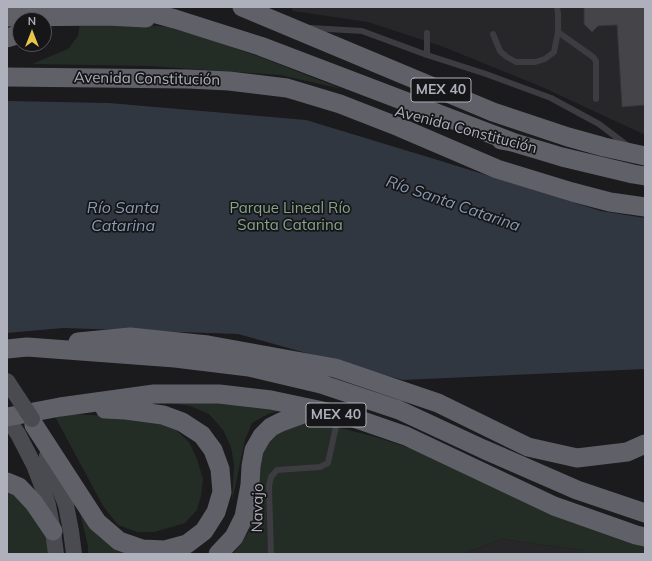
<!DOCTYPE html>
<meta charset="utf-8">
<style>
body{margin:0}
#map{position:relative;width:652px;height:561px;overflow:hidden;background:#1b1a1c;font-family:Mulish,sans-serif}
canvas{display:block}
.frame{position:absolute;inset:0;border:8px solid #aeb0bb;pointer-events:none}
.north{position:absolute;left:12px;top:12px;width:40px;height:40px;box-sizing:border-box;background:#161517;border:1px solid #535359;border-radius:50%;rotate:0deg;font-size:11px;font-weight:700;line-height:16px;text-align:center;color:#aeb0bb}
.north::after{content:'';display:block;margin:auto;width:14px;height:18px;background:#e5c649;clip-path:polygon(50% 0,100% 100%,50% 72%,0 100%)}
</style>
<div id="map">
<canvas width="652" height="561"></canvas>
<div class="frame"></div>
<div class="north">N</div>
</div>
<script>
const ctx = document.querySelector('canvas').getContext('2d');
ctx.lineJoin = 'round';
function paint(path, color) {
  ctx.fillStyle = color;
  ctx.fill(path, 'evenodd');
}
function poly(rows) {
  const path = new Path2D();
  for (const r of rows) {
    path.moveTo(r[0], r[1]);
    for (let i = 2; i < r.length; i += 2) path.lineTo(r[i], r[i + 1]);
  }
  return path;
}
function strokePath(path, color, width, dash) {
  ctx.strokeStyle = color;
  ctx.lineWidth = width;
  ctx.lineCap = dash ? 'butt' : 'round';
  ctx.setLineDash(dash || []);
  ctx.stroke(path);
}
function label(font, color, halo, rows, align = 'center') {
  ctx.font = font + ' Mulish,sans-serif';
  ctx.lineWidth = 3.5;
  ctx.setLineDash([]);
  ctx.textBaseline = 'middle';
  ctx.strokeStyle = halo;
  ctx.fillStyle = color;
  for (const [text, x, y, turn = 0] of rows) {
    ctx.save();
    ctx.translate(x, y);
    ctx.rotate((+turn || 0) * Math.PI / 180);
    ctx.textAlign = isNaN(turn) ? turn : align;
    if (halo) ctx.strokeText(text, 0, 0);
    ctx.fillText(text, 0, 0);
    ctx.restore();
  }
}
paint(poly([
 [291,7,645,7,645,134,643,134,542,87,441,46,368,22,293,11],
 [502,539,583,550,587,554,462,554]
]), '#272629');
paint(poly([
 [80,23,111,23,175,27,263,58,342,89,280,75,150,66,32,64,68,49,78,36],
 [184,397,286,409,268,414,252,423,245,440,232,502,234,464,231,447,223,430,209,414,190,406,142,399],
 [53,413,150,418,174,428,189,442,197,459,203,479,201,496,197,510,185,523,155,532,137,532,118,525,103,506],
 [317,422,376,437,448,461,645,541,645,554,587,554,583,550,502,539,462,554,233,554,248,533,260,500,259,469,263,449,273,436,298,423],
 [7,482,19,487,56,554,7,554],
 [79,509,100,538,116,548,135,554,88,554,88,546]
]), '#242c26');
paint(poly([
 [7,101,109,103,306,120,441,161,601,211,645,218,645,369,403,380,238,334,63,328,7,333]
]), '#313740');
const building = poly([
 [584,7,645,7,645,105,622,107,617,25,598,26,592,32,584,24,584,7]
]);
paint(building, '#454549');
strokePath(building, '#353438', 1);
strokePath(poly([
 [311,28,362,31,427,55,486,74,551,98,599,124,628,146],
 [558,32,593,57,596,61,596,99],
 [493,34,500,51,507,57,516,62,535,62,545,59,554,52,558,32,558,13,557,7],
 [427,55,427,33],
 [271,554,269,486,271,477,277,470,320,467,328,463,338,417]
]), '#3c3c41', 6);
strokePath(poly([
 [7,418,18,434,34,465,42,486,48,505,53,531,56,554],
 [47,456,66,505,71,531,74,554]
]), '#4a4a51', 16);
strokePath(poly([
 [131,7,175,19,260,46,512,142],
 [242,7,493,112,568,137,604,147,645,156],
 [7,17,108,16,146,18],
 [7,38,20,34],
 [7,77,188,79,229,81,287,88,340,104,399,127,497,169,572,192,610,202,645,207],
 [501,140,512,142,562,157,633,174,645,176],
 [78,342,130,337,208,345,335,368,438,403,528,447,577,458,627,452,645,444],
 [7,349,27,347,175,358,249,367,321,384,399,410,483,449,577,490,645,513],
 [7,417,60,407,154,394,219,394,271,400,351,417,406,436,554,506,636,535,645,537],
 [34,425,97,522,119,541,142,549,165,550,187,544,204,531,216,512,222,492,220,469,213,450,202,435,182,422,163,415,126,410,105,409],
 [7,482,19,487,34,503,53,531],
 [218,554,234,537,244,517,250,485,251,466,254,450,262,436,271,427,281,422,314,410]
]), '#606069', 19);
strokePath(poly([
 [7,381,32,419]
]), '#4a4a51', 16);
strokePath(poly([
 [44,20,51,12,53,7]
]), '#606069', 19);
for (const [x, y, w] of [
 [441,90,60],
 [336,415,60]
]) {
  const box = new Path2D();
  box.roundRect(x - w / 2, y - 12, w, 24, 3);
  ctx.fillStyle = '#161517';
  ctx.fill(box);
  strokePath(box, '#aeb0bb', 1);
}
label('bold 14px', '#aeb0bb', null, [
 ["MEX 40",441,90],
 ["MEX 40",336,415]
]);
label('15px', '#aeb0bb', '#161517', [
 ["Avenida Constitución",147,79,1],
 ["Avenida Constitución",466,130,15],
 ["Navajo",258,508,-89]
]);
label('15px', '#86a48c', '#161517', [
 ["Parque Lineal Río",290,208],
 ["Santa Catarina",290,225]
]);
label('italic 16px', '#8899b3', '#161517', [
 ["Río Santa Catarina",453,204,19],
 ["Río Santa",123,208],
 ["Catarina",123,226]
]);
</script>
